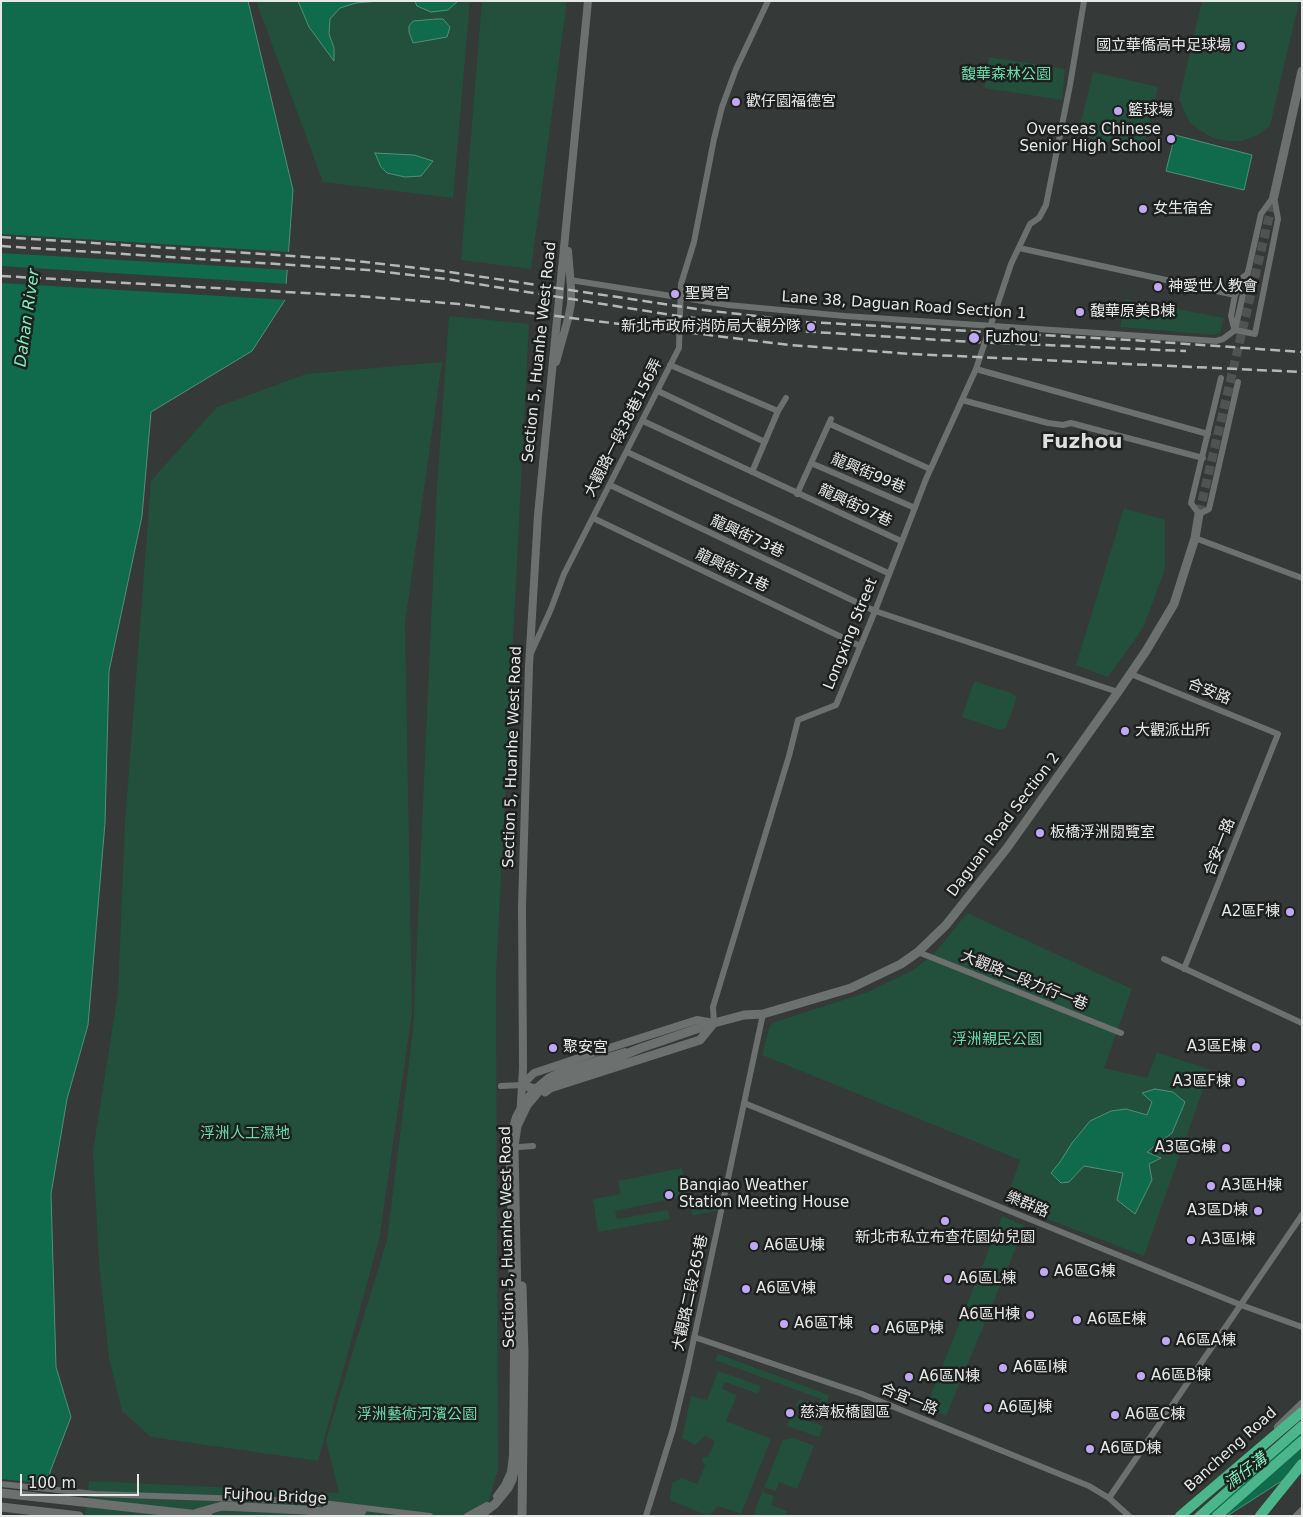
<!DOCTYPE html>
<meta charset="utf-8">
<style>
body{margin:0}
#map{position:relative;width:1303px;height:1517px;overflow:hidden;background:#353937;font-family:"DejaVu Sans",sans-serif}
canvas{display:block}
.frame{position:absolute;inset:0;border:2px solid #e6e8e7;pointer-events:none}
.scale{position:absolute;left:20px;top:1474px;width:119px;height:22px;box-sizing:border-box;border:2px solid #e6e8e7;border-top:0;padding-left:6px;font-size:15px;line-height:18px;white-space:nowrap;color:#e6e8e7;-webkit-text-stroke:4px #1e1f1f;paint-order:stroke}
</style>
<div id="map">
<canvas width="1303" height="1517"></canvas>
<div class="frame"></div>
<div class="scale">100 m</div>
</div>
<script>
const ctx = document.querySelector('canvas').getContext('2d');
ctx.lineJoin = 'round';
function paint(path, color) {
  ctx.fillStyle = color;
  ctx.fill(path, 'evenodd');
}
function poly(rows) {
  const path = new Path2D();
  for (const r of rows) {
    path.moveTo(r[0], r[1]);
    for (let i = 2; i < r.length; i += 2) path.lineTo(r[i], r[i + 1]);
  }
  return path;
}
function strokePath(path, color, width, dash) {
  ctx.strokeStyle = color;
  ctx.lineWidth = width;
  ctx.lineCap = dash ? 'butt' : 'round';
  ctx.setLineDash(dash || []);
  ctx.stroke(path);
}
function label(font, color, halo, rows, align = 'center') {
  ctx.font = font + ' "DejaVu Sans","Noto Sans TC",sans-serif';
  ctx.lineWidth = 5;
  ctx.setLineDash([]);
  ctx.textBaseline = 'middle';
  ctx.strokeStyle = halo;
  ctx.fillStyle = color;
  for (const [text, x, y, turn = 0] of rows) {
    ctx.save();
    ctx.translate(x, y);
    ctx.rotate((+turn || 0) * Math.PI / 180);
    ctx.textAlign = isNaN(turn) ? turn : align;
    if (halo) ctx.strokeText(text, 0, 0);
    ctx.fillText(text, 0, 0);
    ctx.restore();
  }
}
paint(poly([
 [256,1,470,1,453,198,323,182],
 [482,1,567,1,531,269,461,260],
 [1202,1,1299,1,1270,126,1258,135,1242,141,1228,141,1213,138,1201,131,1190,123,1179,99],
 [989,57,1065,69,1062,100,984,88],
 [1093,72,1158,87,1143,150,1078,135],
 [1125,299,1224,318,1220,332,1215,335,1120,327],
 [449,316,529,324,496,976,498,1470,489,1500,489,1516,85,1516,89,1481,339,1493,326,1440,387,1240,413,1030,437,487],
 [442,362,405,623,412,1013,379,1240,318,1461,151,1437,122,1411,109,1358,99,1262,93,1151,118,993,125,823,151,481,217,407,306,374],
 [1124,508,1165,520,1165,569,1143,628,1108,677,1076,665],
 [974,681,1011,693,1017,697,1006,728,1000,730,962,717],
 [967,913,1132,989,1104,1068,1147,1078,1157,1052,1210,1070,1144,1256,1005,1203,1020,1160,762,1055,769,1029,772,1023,868,992,913,970,934,954],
 [682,1168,687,1196,615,1211,617,1219,668,1210,670,1219,598,1232,593,1199,621,1194,618,1181],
 [719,1200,717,1211,692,1215,690,1205],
 [1002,1216,1025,1226,946,1416,926,1407],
 [718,1354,829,1395,826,1404,832,1406,827,1419,808,1411,810,1408,803,1404,801,1408,795,1406,799,1399,818,1406,821,1399,715,1360],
 [718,1371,761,1386,758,1394,725,1382,722,1389,737,1395,726,1421,771,1439,741,1514,718,1506,708,1516,670,1500,672,1483,682,1478,697,1484,705,1466,702,1459,705,1456,708,1457,715,1441,705,1436,695,1445,682,1438,691,1396,707,1400],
 [791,1415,823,1426,819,1437,787,1426],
 [794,1438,814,1446,797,1489,779,1482,776,1491,764,1487,783,1440],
 [762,1492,774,1496,771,1505,787,1511,785,1516,753,1516]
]), '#22503d');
const water = poly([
 [1,1,248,1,293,190,285,300,252,351,151,412,142,516,109,671,105,823,88,1025,67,1099,51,1194,56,1367,71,1417,50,1472,42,1516,1,1516,1,1],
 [298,1,379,1,356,3,340,8,330,19,329,34,334,48,334,61,309,27,298,1],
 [415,1,458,1,448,10,431,12,417,6,415,1],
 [437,19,443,19,450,27,447,37,413,43,409,32,409,26,413,21,437,19],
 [1175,135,1252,155,1244,190,1166,171,1175,135],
 [375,153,414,155,433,161,421,176,405,177,387,173,381,167,375,153],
 [1155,1089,1173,1092,1185,1102,1172,1133,1147,1152,1161,1158,1149,1164,1152,1180,1135,1214,1117,1200,1123,1173,1084,1166,1069,1182,1061,1183,1051,1173,1060,1162,1072,1143,1090,1121,1111,1111,1126,1109,1147,1115,1152,1102,1142,1093,1155,1089],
 [1302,1424,1302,1468,1227,1516,1193,1516,1274,1450,1302,1424]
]);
paint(water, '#106b4c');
strokePath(water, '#50907a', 1);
paint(poly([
 [1,234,291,252,290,270,1,253],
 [1,266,289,284,288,300,1,283],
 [1,1479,51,1484,45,1516,1,1516]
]), '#353937');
strokePath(poly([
 [1199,514,1274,196]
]), '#505351', 9, [9, 4.5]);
strokePath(poly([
 [1019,248,1235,295],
 [570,280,728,305,845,316,1216,341,1223,339,1235,330],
 [1234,328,1231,316,1235,295,1242,278,1246,275],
 [1235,330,1255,334,1278,219,1274,196],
 [1235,330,1261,214,1274,196],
 [670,365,778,411],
 [976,369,1208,434],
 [1221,378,1191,503,1199,514,1209,509,1238,382],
 [658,391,765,442],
 [962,400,1048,423,1063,425,1071,423,1203,458],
 [643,421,901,541],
 [830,424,930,469],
 [627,452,888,573],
 [811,463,915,508],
 [752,472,778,411,786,398],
 [610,485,875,611,1118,692],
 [797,494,831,419],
 [593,518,860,646],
 [1195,538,1302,578],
 [531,653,551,609,564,574,679,348,681,284,694,242,714,139,722,107,736,69,768,1],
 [1131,674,1278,734,1184,969],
 [918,952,1121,1033],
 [1164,959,1302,1023],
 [714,1023,713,1007,789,756,798,720,836,705,875,611,926,479,976,369,1011,264,1030,224,1039,218,1046,205,1070,85,1084,1],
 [501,1086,522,1085],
 [744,1103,1241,1305,1302,1327],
 [519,1147,533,1146],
 [694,1337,862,1394,1089,1486,1109,1498,1129,1516],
 [1,1484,95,1494,306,1501,430,1516],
 [496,1496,504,1485,510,1472,512,1455,513,1352,509,1154,510,1134,515,1117,524,1100,536,1087,548,1077,562,1070,625,1051],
 [1109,1498,1302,1215],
 [326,1508,363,1512],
 [467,1516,487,1505],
 [646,1516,673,1429,687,1371,763,1014]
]), '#6c706e', 6);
strokePath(poly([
 [556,362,568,319,571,304,571,287,568,251],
 [522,1085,534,1073,600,1051,697,1020,714,1023],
 [520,1119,523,1068,522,906,529,666,538,515,588,1],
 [1278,1427,1302,1404],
 [1297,1516,1302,1511]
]), '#6c706e', 8);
strokePath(poly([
 [1274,196,1302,71],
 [522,1085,535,1089,544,1089],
 [545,1092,550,1088,700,1040,713,1024],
 [522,1286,524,1354,522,1516],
 [1,1493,208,1516],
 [1,1507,79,1516],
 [197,1513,222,1506,305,1510,358,1516],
 [479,1516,495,1504,508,1488,512,1480,517,1457,518,1353,514,1146,517,1126,527,1105,538,1092,554,1079,578,1070,616,1058,641,1048,714,1023,744,1015,763,1014,851,988,901,964,918,952,946,925,1007,848,1118,692,1146,651,1174,604,1195,538,1199,514]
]), '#6c706e', 9);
strokePath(poly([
 [1180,1516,1302,1412],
 [1200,1516,1302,1426],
 [1217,1516,1302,1441],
 [1260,1516,1302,1464]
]), '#4bb58c', 10);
strokePath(poly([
 [1,237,339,259,443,271,704,310,807,322,1131,340,1302,352],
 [1,246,368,270,446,279,678,316,799,331,973,342,1186,351],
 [1,276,358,296,459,304,789,345,912,354,1302,372]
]), '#b6b8b7', 2.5, [10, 5]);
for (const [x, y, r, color] of [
 [1241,46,5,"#c1a8f3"],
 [736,102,5,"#c1a8f3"],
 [1118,111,5,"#c1a8f3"],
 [1171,139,5,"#c1a8f3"],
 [1143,209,5,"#c1a8f3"],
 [1158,287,5,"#c1a8f3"],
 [675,294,5,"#c1a8f3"],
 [1080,312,5,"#c1a8f3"],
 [811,327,5,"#c1a8f3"],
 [974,338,6,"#c1a8f3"],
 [1125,731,5,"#c1a8f3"],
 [1040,833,5,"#c1a8f3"],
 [1290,912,5,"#c1a8f3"],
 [1256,1047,5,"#c1a8f3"],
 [553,1048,5,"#c1a8f3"],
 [1241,1082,5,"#c1a8f3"],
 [1226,1148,5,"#c1a8f3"],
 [1211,1186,5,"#c1a8f3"],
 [669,1195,5,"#c1a8f3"],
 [1258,1211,5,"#c1a8f3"],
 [945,1221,5,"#c1a8f3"],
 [1191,1240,5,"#c1a8f3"],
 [754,1246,5,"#c1a8f3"],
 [1044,1272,5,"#c1a8f3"],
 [948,1279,5,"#c1a8f3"],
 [746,1289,5,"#c1a8f3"],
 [1030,1315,5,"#c1a8f3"],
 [1077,1320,5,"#c1a8f3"],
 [784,1324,5,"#c1a8f3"],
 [875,1329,5,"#c1a8f3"],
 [1166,1341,5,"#c1a8f3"],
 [1003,1368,5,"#c1a8f3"],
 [1141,1376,5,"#c1a8f3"],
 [909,1377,5,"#c1a8f3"],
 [988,1408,5,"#c1a8f3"],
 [790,1413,5,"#c1a8f3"],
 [1115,1415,5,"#c1a8f3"],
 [1090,1449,5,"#c1a8f3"]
]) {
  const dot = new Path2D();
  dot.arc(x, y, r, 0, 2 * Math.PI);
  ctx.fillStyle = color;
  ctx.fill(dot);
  strokePath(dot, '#1e1f1f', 2);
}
label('15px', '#e6e8e7', '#1e1f1f', [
 ["國立華僑高中足球場",1231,46,"right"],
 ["歡仔園福德宮",746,102],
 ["籃球場",1128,111],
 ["Overseas Chinese",1161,130,"right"],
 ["Senior High School",1161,147,"right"],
 ["女生宿舍",1153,209],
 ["神愛世人教會",1168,287],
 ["聖賢宮",685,294],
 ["馥華原美B棟",1090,312],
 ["新北市政府消防局大觀分隊",801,327,"right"],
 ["Fuzhou",985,338],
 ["大觀派出所",1135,731],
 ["板橋浮洲閱覽室",1050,833],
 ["A2區F棟",1280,912,"right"],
 ["A3區E棟",1246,1047,"right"],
 ["聚安宮",563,1048],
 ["A3區F棟",1231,1082,"right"],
 ["A3區G棟",1216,1148,"right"],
 ["Banqiao Weather",679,1186],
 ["Station Meeting House",679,1203],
 ["A3區H棟",1221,1186],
 ["A3區D棟",1248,1211,"right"],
 ["新北市私立布查花園幼兒園",945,1238,"center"],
 ["A3區I棟",1201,1240],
 ["A6區U棟",764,1246],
 ["A6區G棟",1054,1272],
 ["A6區L棟",958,1279],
 ["A6區V棟",756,1289],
 ["A6區H棟",1020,1315,"right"],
 ["A6區E棟",1087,1320],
 ["A6區T棟",794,1324],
 ["A6區P棟",885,1329],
 ["A6區A棟",1176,1341],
 ["A6區I棟",1013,1368],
 ["A6區B棟",1151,1376],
 ["A6區N棟",919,1377],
 ["A6區J棟",998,1408],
 ["慈濟板橋園區",800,1413],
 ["A6區C棟",1125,1415],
 ["A6區D棟",1100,1449]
], 'left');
label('15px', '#69dbab', '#1e1f1f', [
 ["馥華森林公園",1006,75],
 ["浮洲親民公園",997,1040],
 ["浮洲人工濕地",245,1134],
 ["浮洲藝術河濱公園",417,1415]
]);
label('15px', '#e6e8e7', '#1e1f1f', [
 ["Lane 38, Daguan Road Section 1",904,306,4],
 ["Section 5, Huanhe West Road",540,352,-84],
 ["大觀路一段38巷156弄",624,428,-63],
 ["龍興街99巷",868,474,23],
 ["龍興街97巷",855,506,25],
 ["龍興街73巷",747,537,25],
 ["龍興街71巷",732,571,26],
 ["Longxing Street",851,634,-68],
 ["合安路",1209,692,22],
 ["Section 5, Huanhe West Road",513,757,-88],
 ["Daguan Road Section 2",1004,825,-53],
 ["合安一路",1220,847,-69],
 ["大觀路二段力行一巷",1024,981,22],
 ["樂群路",1027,1205,22],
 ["Section 5, Huanhe West Road",508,1237,-91],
 ["大觀路二段265巷",691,1293,-78],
 ["合宜一路",909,1400,22],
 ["Bancheng Road",1231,1450,-42],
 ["Fujhou Bridge",275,1497,3]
]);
label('italic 16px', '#7ff0bf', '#1e1f1f', [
 ["Dahan River",28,318,-82],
 ["湳仔溝",1246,1472,-37]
]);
label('bold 20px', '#dcdfdd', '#1e1f1f', [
 ["Fuzhou",1082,443]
]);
</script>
